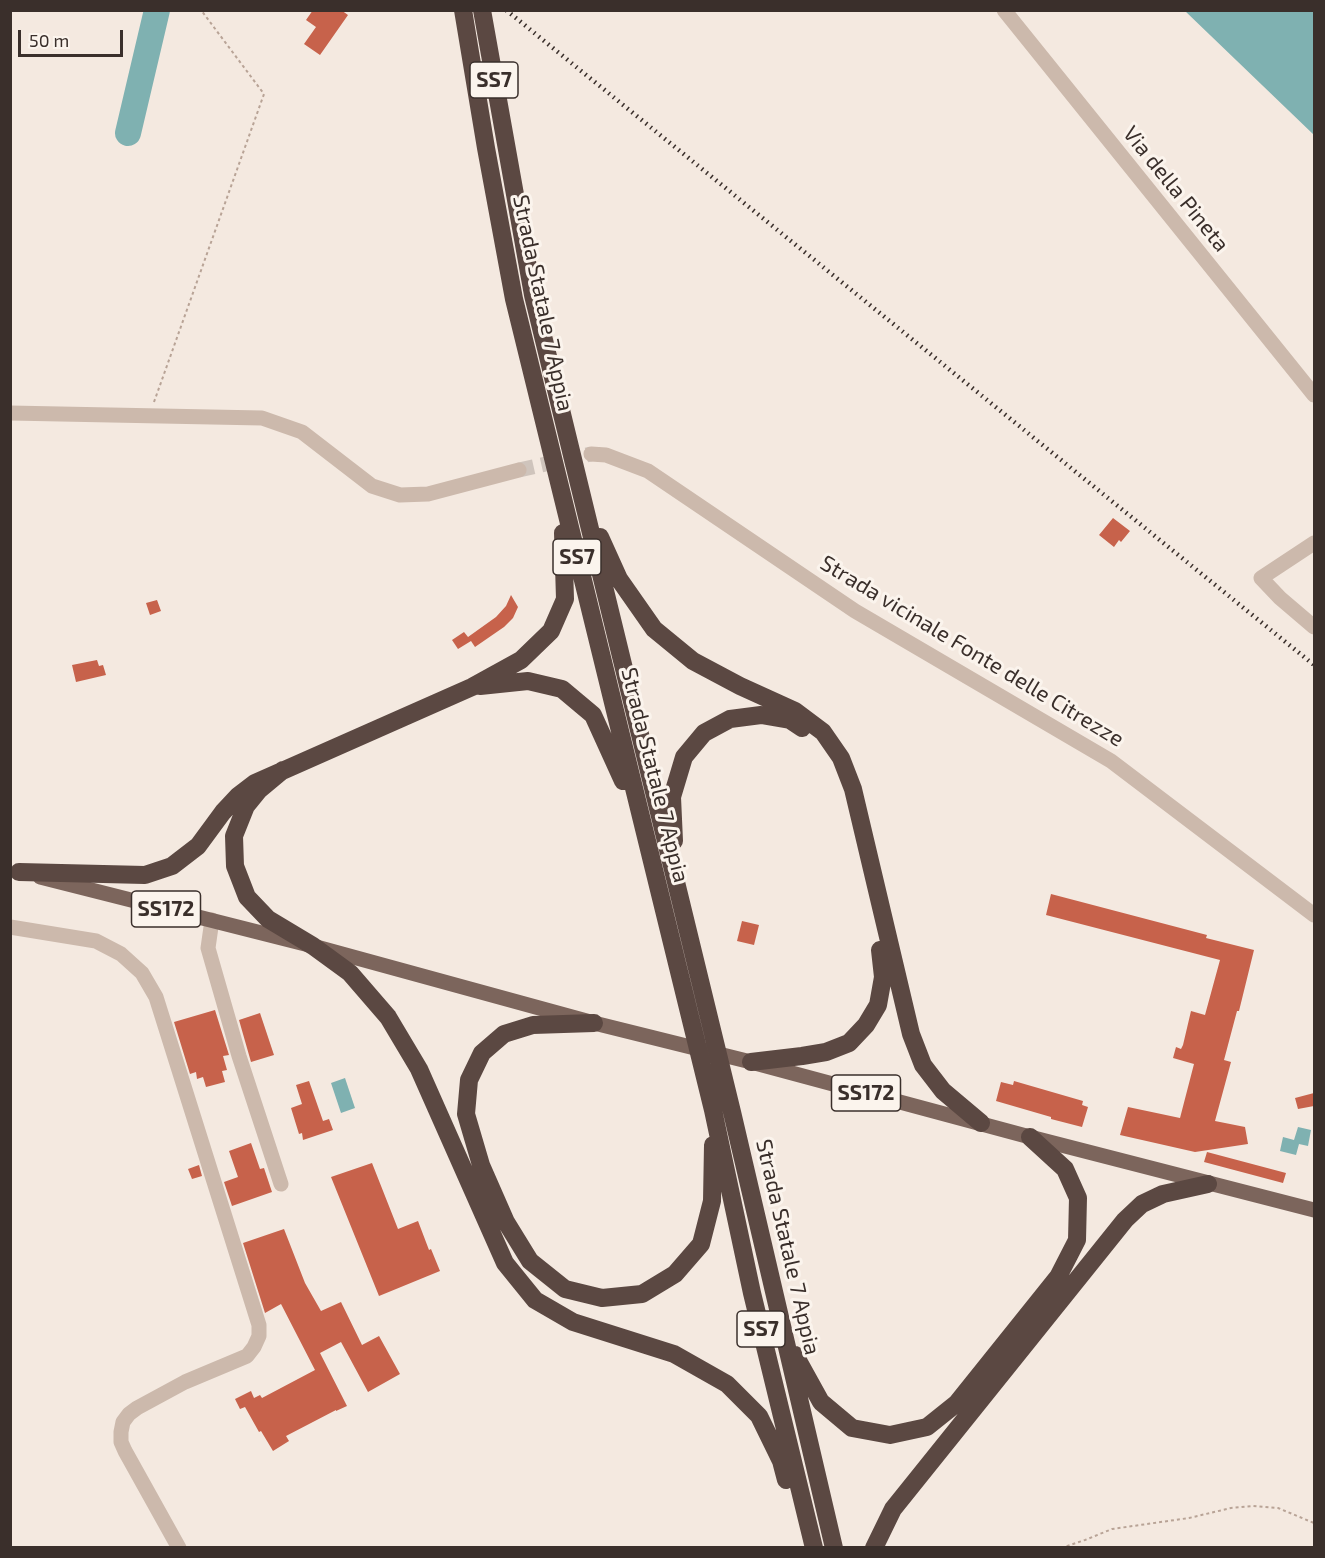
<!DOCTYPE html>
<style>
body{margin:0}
#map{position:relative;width:1325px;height:1558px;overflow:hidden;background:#f4e9e0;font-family:"Exo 2",sans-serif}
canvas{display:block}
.frame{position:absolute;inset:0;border:12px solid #3a2f2b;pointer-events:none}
.scale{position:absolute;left:18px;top:30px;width:105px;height:27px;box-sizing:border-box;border:3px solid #3a2f2b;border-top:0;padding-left:8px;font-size:18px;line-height:21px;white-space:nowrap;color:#3a2f2b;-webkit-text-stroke:4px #fbf4ed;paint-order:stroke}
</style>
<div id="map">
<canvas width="1325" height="1558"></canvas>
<div class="frame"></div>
<div class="scale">50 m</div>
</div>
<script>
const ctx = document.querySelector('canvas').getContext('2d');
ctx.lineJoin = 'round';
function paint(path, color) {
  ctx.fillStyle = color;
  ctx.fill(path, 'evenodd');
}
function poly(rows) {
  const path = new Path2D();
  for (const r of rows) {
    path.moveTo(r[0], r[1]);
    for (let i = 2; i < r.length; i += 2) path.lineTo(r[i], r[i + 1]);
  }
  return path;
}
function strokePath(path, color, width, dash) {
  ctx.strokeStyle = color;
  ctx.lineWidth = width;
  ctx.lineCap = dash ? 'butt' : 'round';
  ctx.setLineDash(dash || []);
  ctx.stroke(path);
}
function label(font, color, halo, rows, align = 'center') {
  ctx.font = font + ' "Exo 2",sans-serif';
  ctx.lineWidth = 6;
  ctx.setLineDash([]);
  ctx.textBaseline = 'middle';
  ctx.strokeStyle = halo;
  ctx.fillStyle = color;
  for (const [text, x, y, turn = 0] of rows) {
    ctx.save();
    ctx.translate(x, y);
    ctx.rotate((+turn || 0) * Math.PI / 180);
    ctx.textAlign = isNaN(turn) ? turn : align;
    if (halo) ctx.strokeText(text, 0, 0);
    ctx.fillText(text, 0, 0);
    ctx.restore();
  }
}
paint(poly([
 [1185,11,1314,11,1314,135],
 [345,1078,355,1108,341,1113,331,1083],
 [1298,1127,1311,1130,1308,1146,1299,1144,1296,1155,1280,1151,1283,1137,1294,1140]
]), '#7fb1b1');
strokePath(poly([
 [128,133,157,10]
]), '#7fb1b1', 26);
paint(poly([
 [313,10,341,10,348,15,320,55,304,44,316,27,306,20],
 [1113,518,1130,531,1121,542,1119,540,1114,547,1099,535],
 [511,595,518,607,513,618,504,627,475,647,471,641,458,649,452,640,464,632,468,637,496,617,506,606],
 [157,600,161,611,150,615,146,603],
 [97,660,99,666,103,665,106,675,76,682,72,665],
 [1051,894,1207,935,1206,938,1254,950,1239,1011,1237,1011,1224,1060,1231,1062,1215,1121,1245,1127,1248,1144,1195,1152,1120,1135,1128,1107,1180,1118,1194,1064,1173,1058,1176,1047,1181,1049,1183,1045,1191,1011,1205,1015,1220,960,1046,915],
 [742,921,759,925,754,945,737,941],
 [215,1010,229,1055,223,1056,227,1070,222,1071,225,1082,206,1087,203,1077,197,1079,196,1072,190,1074,174,1022],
 [260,1013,274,1055,251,1062,239,1020],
 [309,1081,323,1121,329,1119,333,1130,303,1140,302,1133,299,1134,291,1108,302,1104,296,1085],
 [1014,1081,1083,1101,1082,1105,1088,1107,1082,1127,1051,1119,1051,1117,996,1101,1001,1082,1013,1085],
 [1314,1093,1314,1106,1298,1109,1295,1098],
 [251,1143,260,1169,264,1168,272,1192,232,1206,224,1182,238,1177,229,1151],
 [1207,1152,1286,1173,1283,1183,1204,1162],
 [372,1163,398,1229,418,1221,429,1250,431,1249,440,1271,379,1296,331,1177],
 [199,1165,202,1176,192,1179,188,1169],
 [284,1229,305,1283,321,1311,341,1302,362,1345,379,1336,400,1374,368,1392,341,1342,320,1353,347,1406,336,1411,336,1410,286,1436,289,1441,273,1451,261,1431,259,1432,245,1407,240,1409,235,1399,251,1391,254,1398,260,1395,262,1398,315,1370,281,1304,265,1313,243,1243]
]), '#c7624b');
strokePath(poly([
 [519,470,591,454]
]), '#cfc4bc', 15, [15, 8]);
strokePath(poly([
 [154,402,264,94,201,10],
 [1061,1548,1085,1540,1112,1529,1189,1518,1231,1508,1253,1506,1278,1508,1314,1523]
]), '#b8a396', 2, [3, 3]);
strokePath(poly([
 [1004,10,1314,395],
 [10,413,262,418,302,432,372,486,400,495,428,494,519,470],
 [591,454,606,455,648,471,855,611,1111,761,1314,915],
 [1314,543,1261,578,1280,598,1314,627],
 [212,920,208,948,239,1056,281,1184],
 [10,927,96,941,121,954,142,973,156,997,259,1325,259,1336,254,1347,247,1356,185,1382,137,1408,129,1414,123,1422,121,1432,121,1442,125,1451,179,1548]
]), '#ccb9ac', 15);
strokePath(poly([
 [40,877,313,946,594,1023,751,1062,1030,1137,1314,1210]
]), '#7c655c', 15);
strokePath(poly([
 [463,10,486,148,514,299,713,1110,752,1293,814,1548],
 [482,10,533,295,732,1112,834,1548],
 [600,537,619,579,654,629,693,661,740,686,795,711,823,732,841,758,853,789,911,1034,923,1065,943,1091,981,1123],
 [480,686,528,681,562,689,593,715,623,781],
 [283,770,259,790,246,806,234,836,235,866,247,897,268,919,313,946,350,973,388,1017,419,1069,505,1263,535,1300,573,1322,674,1354,727,1384,759,1416,781,1461,786,1480],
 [674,841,672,797,684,757,704,733,730,719,761,715,790,720,802,728],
 [19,872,145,875,172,866,198,846,223,812,238,796,255,783,472,687,521,660,551,631,565,599,563,533],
 [594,1023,533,1025,504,1034,482,1053,469,1080,466,1114,481,1165,506,1222,530,1261,565,1289,602,1298,642,1294,675,1274,701,1244,712,1201,713,1145],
 [751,1062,802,1056,826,1052,849,1043,866,1025,878,1005,883,977,880,950],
 [795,1355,821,1402,852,1428,890,1435,927,1427,957,1403,1058,1277,1077,1240,1078,1198,1065,1169,1030,1137],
 [874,1548,893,1509,1125,1220,1142,1204,1163,1194,1208,1184]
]), '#5b4842', 18);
strokePath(poly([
 [506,10,1314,665]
]), '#3a2f2b', 4.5, [1.5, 4.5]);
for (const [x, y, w] of [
 [494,80,48],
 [577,557,48],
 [166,909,69],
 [866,1093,69],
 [761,1329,48]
]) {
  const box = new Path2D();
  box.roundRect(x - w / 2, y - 18, w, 36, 4.5);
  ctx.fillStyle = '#fbf4ed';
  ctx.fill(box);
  strokePath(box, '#3a2f2b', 1.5);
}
label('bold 21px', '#3a2f2b', null, [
 ["SS7",494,80],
 ["SS7",577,557],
 ["SS172",166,909],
 ["SS172",866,1093],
 ["SS7",761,1329]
]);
label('22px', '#3a2f2b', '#fbf4ed', [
 ["Via della Pineta",1176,189,51],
 ["Strada Statale 7 Appia",543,303,78],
 ["Strada vicinale Fonte delle Citrezze",972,651,31],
 ["Strada Statale 7 Appia",655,775,76],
 ["Strada Statale 7 Appia",788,1247,77]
]);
</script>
